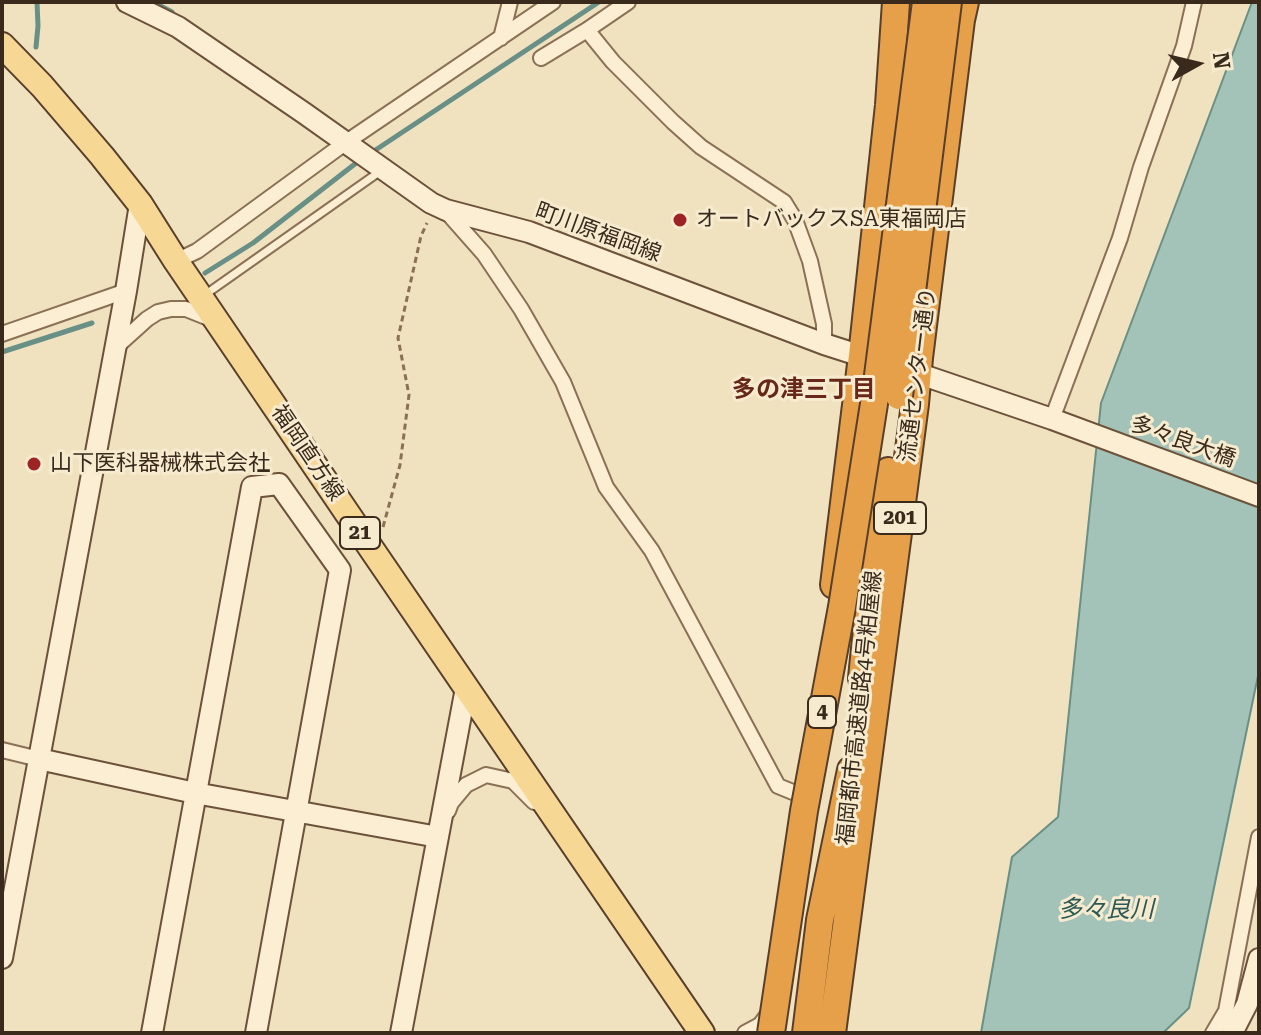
<!DOCTYPE html>
<meta charset="utf-8">
<style>
body{margin:0}
#map{position:relative;width:1261px;height:1035px;overflow:hidden;background:#f0e1bf;font-family:"Roboto Serif",serif}
canvas{display:block}
.frame{position:absolute;inset:0;border:4px solid #392a1c;pointer-events:none}
.north{position:absolute;left:1157px;top:24px;width:80px;height:80px;-webkit-text-stroke:6px #f7ebcf;paint-order:stroke;rotate:82deg;font-size:22px;font-weight:700;line-height:32px;text-align:center;color:#392a1c}
.north::after{content:'';display:block;margin:auto;width:28px;height:36px;background:#392a1c;clip-path:polygon(50% 0,100% 100%,50% 72%,0 100%)}
</style>
<div id="map">
<canvas width="1261" height="1035"></canvas>
<div class="frame"></div>
<div class="north">N</div>
</div>
<script>
const ctx = document.querySelector('canvas').getContext('2d');
ctx.lineJoin = 'round';
function paint(path, color) {
  ctx.fillStyle = color;
  ctx.fill(path, 'evenodd');
}
function poly(rows) {
  const path = new Path2D();
  for (const r of rows) {
    path.moveTo(r[0], r[1]);
    for (let i = 2; i < r.length; i += 2) path.lineTo(r[i], r[i + 1]);
  }
  return path;
}
function strokePath(path, color, width, dash) {
  ctx.strokeStyle = color;
  ctx.lineWidth = width;
  ctx.lineCap = dash ? 'butt' : 'round';
  ctx.setLineDash(dash || []);
  ctx.stroke(path);
}
function label(font, color, halo, rows, align = 'center') {
  ctx.font = font + ' "Roboto Serif","Noto Sans JP",serif';
  ctx.lineWidth = 6;
  ctx.setLineDash([]);
  ctx.textBaseline = 'middle';
  ctx.strokeStyle = halo;
  ctx.fillStyle = color;
  for (const [text, x, y, turn = 0] of rows) {
    ctx.save();
    ctx.translate(x, y);
    ctx.rotate((+turn || 0) * Math.PI / 180);
    ctx.textAlign = isNaN(turn) ? turn : align;
    if (halo) ctx.strokeText(text, 0, 0);
    ctx.fillText(text, 0, 0);
    ctx.restore();
  }
}
const water = poly([
 [1252,2,1259,2,1259,671,1189,1008,1163,1033,981,1033,1012,857,1058,817,1101,403,1252,2]
]);
paint(water, '#a3c2b8');
strokePath(water, '#699086', 2);
strokePath(poly([
 [153,2,172,12],
 [36,47,38,26,37,2],
 [371,153,599,2],
 [205,273,253,243,360,160],
 [2,352,92,323]
]), '#699086', 5);
const lane = poly([
 [206,294,382,170]
]);
const street = poly([
 [587,30,613,62,673,122,701,147,784,202,795,220,810,261,824,324,824,344],
 [501,38,510,2],
 [541,58,587,30,628,2],
 [446,211,484,254,521,309,563,382,606,487,652,551,778,786,805,797],
 [176,261,197,251,345,143,553,2],
 [2,334,126,291],
 [116,347,147,319,158,312,171,309,186,309,211,319],
 [1052,419,1120,238,1141,167,1184,46,1194,2],
 [2,750,39,759],
 [448,811,451,803,466,785,486,775,513,781,534,802],
 [745,1033,760,1025,769,1013],
 [1213,1033,1226,1011,1259,837]
]);
const secondary = poly([
 [127,2,178,27,304,113,431,203,446,210,529,232,824,344,874,360],
 [905,369,1052,419,1259,496],
 [39,759,195,793,438,837],
 [2,958,126,291,140,204],
 [152,1033,252,487,279,484,340,570,256,1033],
 [401,1033,466,688],
 [1232,1033,1247,1004,1259,959]
]);
const primary = poly([
 [2,45,42,86,102,156,140,204,176,261,362,535,702,1033]
]);
const highway = poly([
 [834,585,862,356,889,105,896,2],
 [862,678,869,608,888,471],
 [806,1033,820,920,851,770],
 [832,1033,915,404,919,358,961,20,965,2]
]);
strokePath(lane, '#8a7156', 11);
strokePath(street, '#8a7156', 18);
strokePath(secondary, '#6c523a', 24);
strokePath(primary, '#573f2b', 28);
strokePath(highway, '#573f2b', 30);
strokePath(poly([
 [383,527,400,465,409,395,398,338,421,236,427,223]
]), '#8a7156', 3, [6, 4]);
strokePath(lane, '#fbeed3', 7);
strokePath(street, '#fbeed3', 14);
strokePath(secondary, '#fbeed3', 20);
strokePath(primary, '#f6d794', 24);
strokePath(highway, '#e6a04a', 26);
const highwayBridge = poly([
 [899,396,948,2],
 [771,1033,804,811,842,607,876,391,926,2]
]);
strokePath(highwayBridge, '#573f2b', 30, []);
strokePath(highwayBridge, '#e6a04a', 26);
for (const [x, y, r, color] of [
 [680,220,8,"#9d2325"],
 [34,464,8,"#9d2325"]
]) {
  const dot = new Path2D();
  dot.arc(x, y, r, 0, 2 * Math.PI);
  ctx.fillStyle = color;
  ctx.fill(dot);
  strokePath(dot, '#f7ebcf', 3);
}
for (const [x, y, w] of [
 [900,518,52],
 [360,533,40],
 [822,712,28]
]) {
  const box = new Path2D();
  box.roundRect(x - w / 2, y - 16, w, 32, 6);
  ctx.fillStyle = '#f7ebcf';
  ctx.fill(box);
  strokePath(box, '#392a1c', 2);
}
label('bold 20px', '#392a1c', null, [
 ["201",900,518],
 ["21",360,533],
 ["4",822,712]
]);
label('22px', '#392a1c', '#f7ebcf', [
 ["オートバックスSA東福岡店",696,220],
 ["山下医科器械株式会社",50,464]
], 'left');
label('22px', '#392a1c', '#f7ebcf', [
 ["町川原福岡線",598,233,20],
 ["流通センター通り",918,375,-83],
 ["多々良大橋",1183,442,20],
 ["福岡直方線",307,453,56],
 ["福岡都市高速道路4号粕屋線",860,708,-84]
]);
label('bold 24px', '#682819', '#f7ebcf', [
 ["多の津三丁目",804,390]
]);
label('italic 24px', '#2a5a56', '#f7ebcf', [
 ["多々良川",1106,910]
]);
</script>
